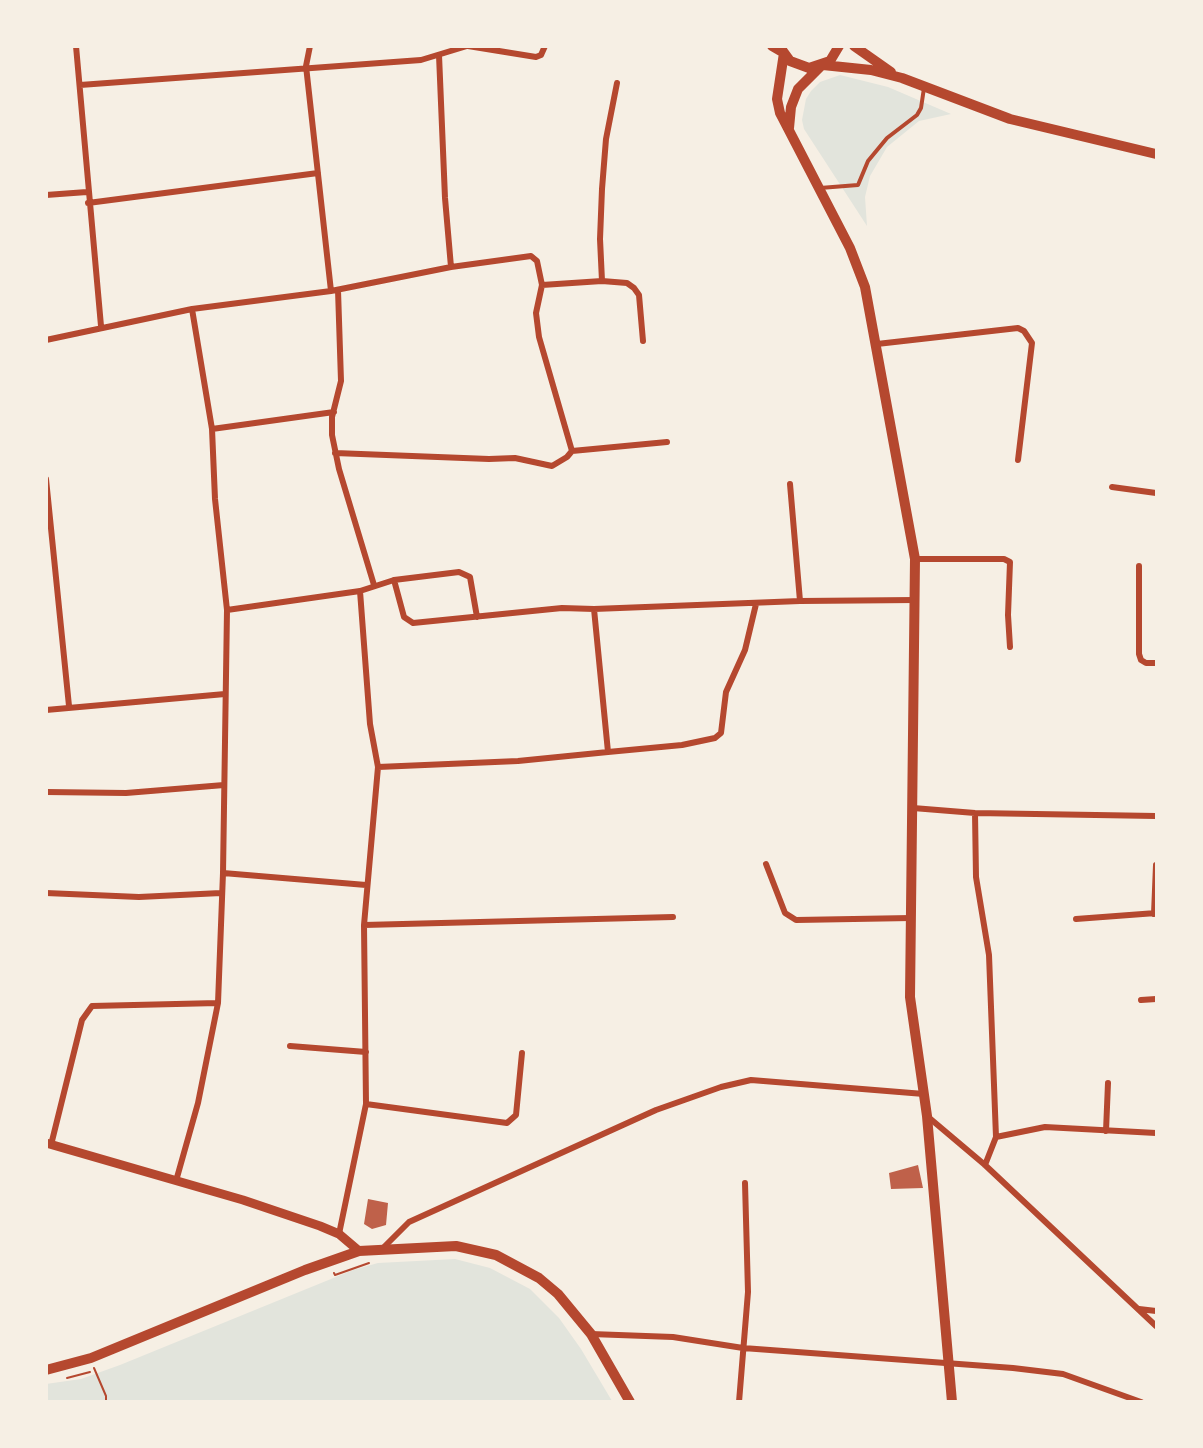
<!DOCTYPE html>
<style>
body{margin:0}
#map{position:relative;width:1203px;height:1448px;overflow:hidden;background:#f6efe4;font-family:Rubik,sans-serif}
canvas{display:block}
.frame{position:absolute;inset:0;border:48px solid #f6efe4;pointer-events:none}
</style>
<div id="map">
<canvas width="1203" height="1448"></canvas>
<div class="frame"></div>
</div>
<script>
const ctx = document.querySelector('canvas').getContext('2d');
ctx.lineJoin = 'round';
function paint(path, color) {
  ctx.fillStyle = color;
  ctx.fill(path, 'evenodd');
}
function poly(rows) {
  const path = new Path2D();
  for (const r of rows) {
    path.moveTo(r[0], r[1]);
    for (let i = 2; i < r.length; i += 2) path.lineTo(r[i], r[i + 1]);
  }
  return path;
}
function strokePath(path, color, width, dash) {
  ctx.strokeStyle = color;
  ctx.lineWidth = width;
  ctx.lineCap = dash ? 'butt' : 'round';
  ctx.setLineDash(dash || []);
  ctx.stroke(path);
}
paint(poly([
 [840,75,888,87,951,114,919,121,887,147,870,176,865,197,867,226,804,129,802,120,806,99,811,91,820,82],
 [455,1259,490,1268,530,1289,559,1318,581,1349,612,1401,47,1402,46,1384,81,1379,120,1365,353,1270,378,1263]
]), '#e2e4dc');
paint(poly([
 [918,1165,923,1188,891,1189,889,1173],
 [368,1199,388,1203,386,1225,372,1229,364,1224]
]), '#bf614a');
strokePath(poly([
 [334,1273,335,1275,369,1263],
 [94,1368,106,1396,106,1402],
 [67,1378,90,1372]
]), '#b5482f', 2);
strokePath(poly([
 [820,188,858,185,868,161,887,138,917,115,921,108,924,88]
]), '#b5482f', 4);
strokePath(poly([
 [76,46,101,326],
 [310,46,306,66,331,291],
 [468,46,536,57,541,55,545,46],
 [439,55,445,198,451,267],
 [80,85,421,60,467,46],
 [46,195,87,192],
 [88,203,318,173],
 [602,281,600,239,602,189,606,139,617,83],
 [542,285,536,313,539,337,572,451,667,442],
 [338,290,341,381,332,417,332,435,339,469,374,585],
 [46,340,192,309,331,291,451,267,531,256,537,261,542,285,602,281,627,283,634,288,639,295,643,341],
 [877,344,1018,328,1024,331,1032,343,1018,460],
 [212,429,334,412],
 [335,453,489,459,515,458,552,466,567,457,572,451],
 [46,479,69,706],
 [790,484,800,601],
 [1112,487,1156,493],
 [915,559,1004,559,1010,562,1008,615,1010,647],
 [1139,566,1139,654,1141,660,1146,663,1156,663],
 [394,580,404,617,413,623,562,608,594,609,800,601,915,600],
 [227,610,360,591,394,580,459,572,470,577,477,617],
 [46,710,225,694],
 [608,752,682,745,715,738,721,733,726,692,745,650,756,604],
 [378,767,518,761,608,752,594,609],
 [46,792,126,793,224,785],
 [913,808,975,813,1156,816],
 [975,813,976,877,989,955,996,1137],
 [766,864,785,913,796,920,911,918],
 [223,873,366,885],
 [46,893,139,897,221,893],
 [1154,914,1156,865],
 [1076,919,1156,913],
 [364,925,673,917],
 [1141,1000,1156,999],
 [290,1046,366,1052],
 [366,1104,507,1123,516,1115,522,1053],
 [927,1116,985,1165,1156,1326],
 [1106,1131,1108,1083],
 [51,1145,82,1020,92,1006,218,1003],
 [985,1165,996,1137,1045,1127,1156,1133],
 [176,1181,198,1103,218,1003,223,873,227,610,215,499,212,429,192,309],
 [339,1234,366,1104,364,925,378,767,370,724,360,591],
 [383,1248,409,1222,656,1110,721,1087,751,1080,924,1094],
 [1139,1309,1156,1311],
 [591,1334,673,1337,743,1348,1013,1368,1063,1374,1141,1402],
 [739,1402,748,1292,745,1183]
]), '#b5482f', 6);
strokePath(poly([
 [46,1143,243,1200,320,1226,339,1234,359,1251]
]), '#b5482f', 9);
strokePath(poly([
 [772,46,784,53,777,99,780,113,850,248,865,287,915,559,910,997,927,1116,952,1402],
 [854,46,891,72],
 [782,50,790,61,809,68,830,61,839,46],
 [823,65,871,70,902,78,1010,119,1156,154],
 [789,128,791,107,798,89,820,67],
 [46,1370,91,1358,305,1270,359,1251,456,1246,496,1255,539,1278,558,1294,591,1334,630,1402]
]), '#b5482f', 10);
</script>
